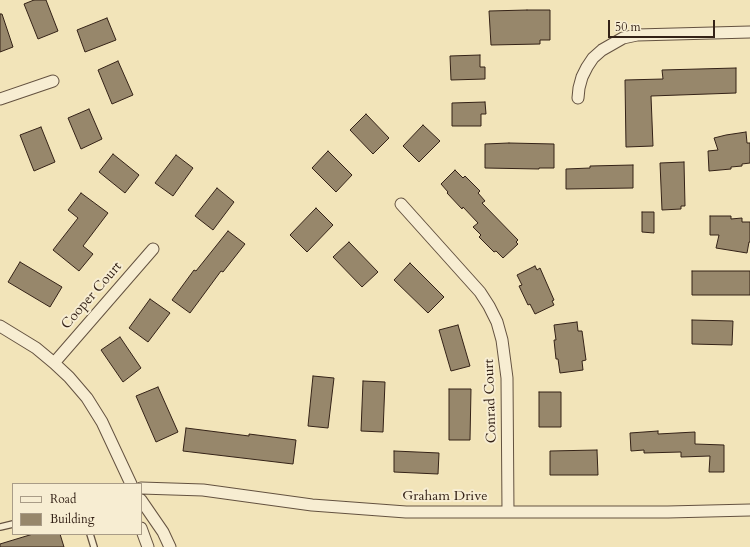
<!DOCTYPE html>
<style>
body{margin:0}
#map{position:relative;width:750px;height:547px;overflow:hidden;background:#f2e4b9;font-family:Cardo,serif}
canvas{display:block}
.legend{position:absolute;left:12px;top:483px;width:130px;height:52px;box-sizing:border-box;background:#f7edd2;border:1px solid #a99c87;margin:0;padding:5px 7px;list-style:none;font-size:12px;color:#342217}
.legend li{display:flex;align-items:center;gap:8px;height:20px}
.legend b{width:20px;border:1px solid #a99c87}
.scale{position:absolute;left:608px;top:20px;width:107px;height:18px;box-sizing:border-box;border:2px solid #342217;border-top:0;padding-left:5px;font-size:12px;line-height:14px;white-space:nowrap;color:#342217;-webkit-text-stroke:3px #f7edd2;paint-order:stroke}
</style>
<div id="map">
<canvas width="750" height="547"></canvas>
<ul class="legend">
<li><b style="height:5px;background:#f7edd2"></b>Road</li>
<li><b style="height:11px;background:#97876b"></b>Building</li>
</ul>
<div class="scale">50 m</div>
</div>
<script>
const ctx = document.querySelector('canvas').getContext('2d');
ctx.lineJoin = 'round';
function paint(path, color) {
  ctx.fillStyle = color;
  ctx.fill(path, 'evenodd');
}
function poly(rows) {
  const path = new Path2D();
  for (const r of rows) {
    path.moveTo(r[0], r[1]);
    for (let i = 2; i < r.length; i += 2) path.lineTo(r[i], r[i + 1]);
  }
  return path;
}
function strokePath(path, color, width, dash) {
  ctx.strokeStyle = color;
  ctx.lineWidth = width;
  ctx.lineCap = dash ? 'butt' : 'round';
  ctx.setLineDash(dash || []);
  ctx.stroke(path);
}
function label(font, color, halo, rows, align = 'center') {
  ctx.font = font + ' Cardo,serif';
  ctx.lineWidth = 4;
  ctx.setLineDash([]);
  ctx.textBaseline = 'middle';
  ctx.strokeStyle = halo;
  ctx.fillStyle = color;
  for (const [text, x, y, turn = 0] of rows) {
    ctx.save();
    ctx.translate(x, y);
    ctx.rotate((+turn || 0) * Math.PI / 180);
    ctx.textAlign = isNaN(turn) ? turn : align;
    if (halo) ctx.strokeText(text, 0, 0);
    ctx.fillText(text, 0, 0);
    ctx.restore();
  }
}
const building = poly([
 [34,0,46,0,58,31,38,39,24,4,34,0],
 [527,10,550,10,550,40,540,40,540,44,491,45,489,11,527,10],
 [0,14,2,14,13,47,0,52,0,14],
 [107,18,116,40,85,52,77,30,107,18],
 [480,55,480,67,485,67,485,79,451,80,450,56,480,55],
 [118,61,133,95,112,104,98,70,118,61],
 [736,68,736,93,651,96,653,146,626,147,625,80,663,79,662,70,736,68],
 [485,102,486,114,481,114,481,126,452,126,452,103,485,102],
 [89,109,102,139,81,149,68,118,89,109],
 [366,114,389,138,373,154,350,130,366,114],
 [423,125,440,141,419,162,403,146,423,125],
 [41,127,55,162,34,171,20,135,41,127],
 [746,132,747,143,750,143,750,163,742,164,742,166,731,167,731,169,709,171,708,151,718,150,714,138,726,135,746,132],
 [509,143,554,144,554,168,539,168,539,169,485,168,485,144,509,143],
 [328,151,352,175,336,192,312,168,328,151],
 [113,154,139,175,125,193,99,172,113,154],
 [176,155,193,168,173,196,155,183,176,155],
 [684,162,685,206,681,206,681,209,662,210,660,163,684,162],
 [633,165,633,188,566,189,566,169,590,168,590,166,633,165],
 [455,170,463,178,465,176,480,191,478,193,485,201,482,203,518,240,516,242,518,244,503,258,496,251,494,252,479,237,481,235,473,227,478,223,463,207,462,209,447,193,448,192,441,184,455,170],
 [217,188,234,202,213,230,195,216,217,188],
 [81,193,108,213,83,246,93,254,79,271,53,250,78,218,68,210,81,193],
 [316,208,333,225,307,252,290,235,316,208],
 [642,212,654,212,654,233,642,232,642,212],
 [710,216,731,216,731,219,742,218,742,222,750,222,750,242,749,242,747,253,716,248,719,235,710,235,710,216],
 [228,231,245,244,223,272,221,271,190,313,172,300,194,270,196,271,228,231],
 [349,242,378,272,362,287,333,257,349,242],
 [20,262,62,287,50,307,8,282,20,262],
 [410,263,444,297,428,313,394,280,410,263],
 [535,266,537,270,540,268,554,300,552,301,554,305,535,314,530,304,528,305,519,286,522,285,517,275,535,266],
 [692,271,750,271,750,295,692,295,692,271],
 [150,299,170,313,148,342,129,328,150,299],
 [692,320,733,321,732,345,692,344,692,320],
 [577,322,578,331,582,331,586,360,582,361,583,370,560,373,558,359,556,359,554,340,556,340,554,325,577,322],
 [458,325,470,366,451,371,439,330,458,325],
 [120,337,141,368,123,382,101,350,120,337],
 [313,376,334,378,328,428,308,426,313,376],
 [363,381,385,382,383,432,361,431,363,381],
 [158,387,178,432,156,442,136,396,158,387],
 [449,389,471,389,470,440,449,440,449,389],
 [539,392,561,392,561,427,539,427,539,392],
 [186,428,249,436,249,434,296,440,293,464,183,451,186,428],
 [658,431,658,434,695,432,695,444,724,445,724,472,709,472,710,456,681,457,681,452,644,453,644,450,631,451,630,433,658,431],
 [597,450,598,475,550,475,550,451,597,450],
 [394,451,439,453,438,474,394,472,394,451],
 [33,534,60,534,64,547,0,547,0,544,33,534]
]);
paint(building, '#97876b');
strokePath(building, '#342217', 1);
const lane = poly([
 [0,527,13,524],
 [90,534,94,547]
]);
const street = poly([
 [578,98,579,88,582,77,587,67,593,58,602,50,623,38,637,35,750,32],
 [0,99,53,81],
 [401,204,480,292,489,306,497,322,502,340,507,378,508,512],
 [0,326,36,348,54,363,69,377,87,398,102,422,131,484],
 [54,363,153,249],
 [141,488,203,490,312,505,406,512,668,512,750,510],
 [141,500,163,532,170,547],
 [141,528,148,547]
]);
strokePath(lane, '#645240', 8);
strokePath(street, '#645240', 13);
strokePath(lane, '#f7edd2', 5.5);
strokePath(street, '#f7edd2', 11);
label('14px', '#342217', '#f7edd2', [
 ["Cooper Court",92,296,-49],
 ["Conrad Court",491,401,-92],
 ["Graham Drive",445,497]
]);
</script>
